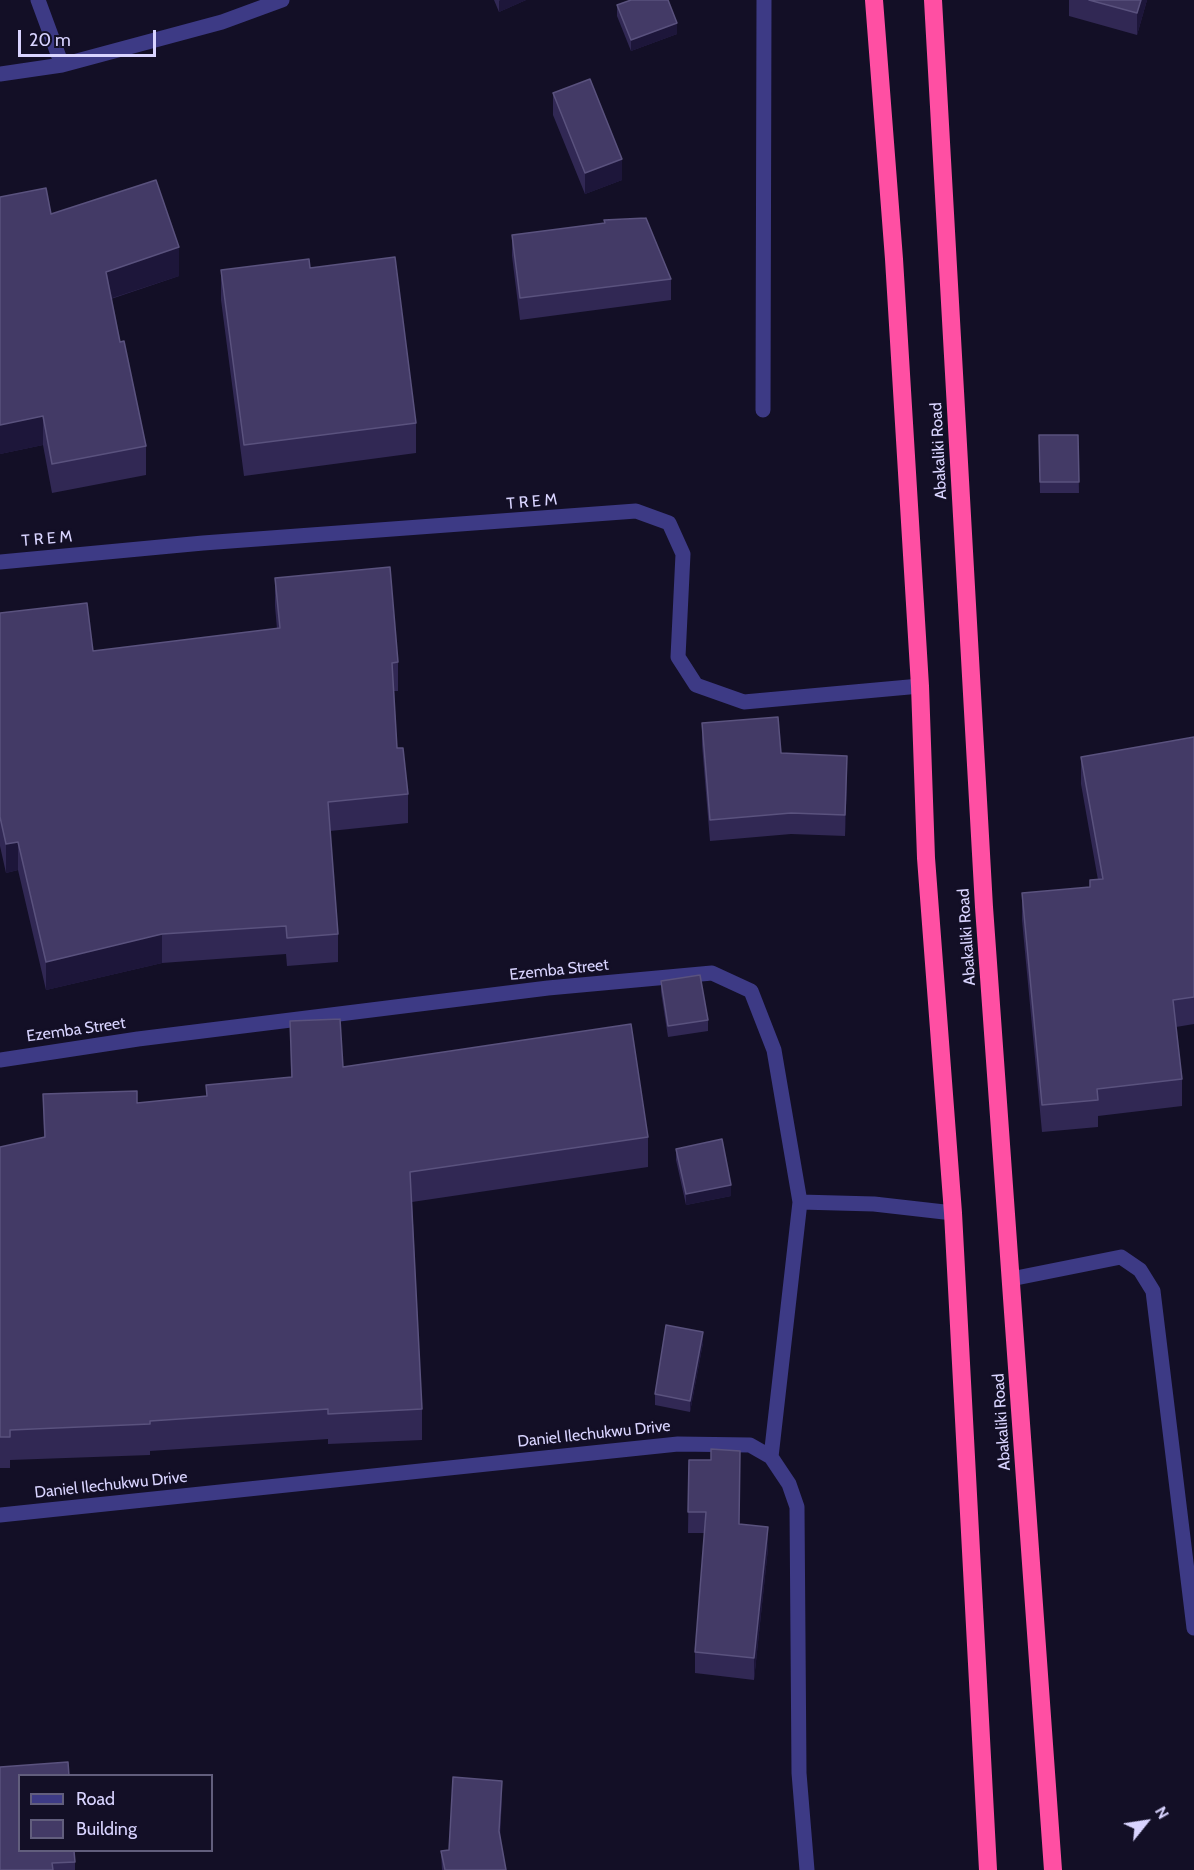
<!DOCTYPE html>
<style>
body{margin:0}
#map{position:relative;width:1194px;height:1870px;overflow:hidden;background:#130f26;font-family:Cabin,sans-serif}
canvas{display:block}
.legend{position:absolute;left:18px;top:1774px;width:195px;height:78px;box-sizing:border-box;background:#130f26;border:2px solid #625e7d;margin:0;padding:8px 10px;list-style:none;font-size:18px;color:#d9d4ff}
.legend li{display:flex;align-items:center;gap:12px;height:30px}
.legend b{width:30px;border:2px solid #625e7d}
.north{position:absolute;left:1116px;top:1792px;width:60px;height:60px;-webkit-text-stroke:4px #130f26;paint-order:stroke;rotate:60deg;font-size:16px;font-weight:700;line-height:24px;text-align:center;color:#d9d4ff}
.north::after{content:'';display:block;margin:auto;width:21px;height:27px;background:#d9d4ff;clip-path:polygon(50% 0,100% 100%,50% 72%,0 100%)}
.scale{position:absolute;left:18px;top:30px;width:138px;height:27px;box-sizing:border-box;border:3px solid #d9d4ff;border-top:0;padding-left:8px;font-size:18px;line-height:21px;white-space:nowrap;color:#d9d4ff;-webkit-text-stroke:4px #130f26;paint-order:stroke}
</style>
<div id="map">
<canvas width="1194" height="1870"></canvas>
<ul class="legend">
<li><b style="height:8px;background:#3d3a85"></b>Road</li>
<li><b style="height:16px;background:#433a66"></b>Building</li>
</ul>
<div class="north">N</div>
<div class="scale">20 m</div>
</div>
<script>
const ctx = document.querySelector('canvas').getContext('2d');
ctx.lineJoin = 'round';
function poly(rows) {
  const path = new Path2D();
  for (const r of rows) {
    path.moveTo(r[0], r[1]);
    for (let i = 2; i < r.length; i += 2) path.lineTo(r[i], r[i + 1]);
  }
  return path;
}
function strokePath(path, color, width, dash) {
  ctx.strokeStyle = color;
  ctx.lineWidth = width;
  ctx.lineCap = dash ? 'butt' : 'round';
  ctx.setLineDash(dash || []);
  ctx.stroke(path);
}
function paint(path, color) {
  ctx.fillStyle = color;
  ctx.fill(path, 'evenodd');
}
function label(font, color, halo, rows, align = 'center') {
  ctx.font = font + ' Cabin,sans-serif';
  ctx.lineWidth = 5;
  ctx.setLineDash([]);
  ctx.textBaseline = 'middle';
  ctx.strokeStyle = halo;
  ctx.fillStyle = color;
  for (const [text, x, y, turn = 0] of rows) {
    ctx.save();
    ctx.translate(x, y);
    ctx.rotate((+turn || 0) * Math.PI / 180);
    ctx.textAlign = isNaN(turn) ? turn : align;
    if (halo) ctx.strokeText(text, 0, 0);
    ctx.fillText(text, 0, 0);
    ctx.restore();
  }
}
strokePath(poly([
 [1011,1279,1121,1257,1140,1270,1153,1291,1194,1628]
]), '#3d3a85', 15);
strokePath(poly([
 [38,0,62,65],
 [0,74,62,65,222,22,282,0],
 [763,410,764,0],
 [0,562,203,543,636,511,669,523,683,554,678,657,696,685,744,702,920,686],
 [0,1060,138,1039,548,988,712,973,751,991,774,1050,800,1202,874,1204,953,1213],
 [771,1457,800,1202],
 [0,1515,678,1444,750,1445,771,1457,789,1484,797,1507,799,1773,807,1870]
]), '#3d3a85', 15);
strokePath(poly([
 [874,0,894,259,920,686,926,858,953,1213,988,1870],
 [933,0,984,907,1053,1870]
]), '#ff4fa3', 18);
paint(poly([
 [494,0,526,0,499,12],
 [1069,0,1147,0,1137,35,1069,16],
 [617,5,677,34,631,51,617,16],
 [553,93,622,180,585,194,553,115],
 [51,214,179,276,111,299,120,342,146,446,146,475,52,493,43,445,0,454],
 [604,220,671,279,671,300,520,320,512,256,512,235,604,223],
 [310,268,416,423,416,453,244,476,221,300,221,270],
 [1039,435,1078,435,1079,493,1040,493],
 [275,578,398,662,398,691,394,691,397,748,408,794,408,823,330,831,338,934,338,962,287,966,286,954,162,963,46,990,18,870,6,873,0,846,0,613,93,651,277,629,275,606],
 [702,723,847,777,845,836,791,834,710,841,702,745],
 [1194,737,1194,1024,1176,1027,1182,1079,1182,1106,1098,1116,1098,1127,1042,1132,1022,920,1022,893,1090,887,1098,880,1081,784,1081,757],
 [661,981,708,1020,708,1031,668,1037,661,992],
 [290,1021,343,1067,648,1137,648,1167,412,1202,422,1409,422,1440,328,1444,328,1439,150,1451,150,1455,10,1460,10,1468,0,1468,0,1147,44,1138,43,1094,137,1103,206,1096,291,1077],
 [676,1149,731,1196,686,1205,676,1160],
 [703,1343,690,1412,655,1405,655,1394],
 [689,1460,739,1524,768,1548,754,1680,695,1673,695,1652,705,1533,688,1533],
 [0,1767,75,1862,75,1870,0,1870],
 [502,1798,500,1836,506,1870,442,1870,441,1851,449,1850]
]), '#312854');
paint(poly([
 [500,0,526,0,499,12,499,1],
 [1141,0,1147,0,1137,35,1137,13],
 [677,23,677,34,631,51,631,40],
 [622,159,622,180,585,194,585,173],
 [179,247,179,276,106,300,106,272],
 [43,416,43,445,0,454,0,425],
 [847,756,847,777,845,836,845,815],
 [18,842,18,870,6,873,6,844],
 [162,934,162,963,46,990,46,962],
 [731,1185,731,1196,686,1205,686,1194],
 [703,1332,703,1343,690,1412,690,1401],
 [768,1527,768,1548,754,1680,754,1658],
 [502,1781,502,1798,499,1848,499,1831]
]), '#1d163a');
const building = poly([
 [631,0,668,0,677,23,631,40,617,5,631,0],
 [1089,0,1141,0,1137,13,1089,0],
 [590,79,622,159,585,173,553,93,590,79],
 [156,180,179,247,106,272,120,342,124,341,146,446,52,464,43,416,0,425,0,197,46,188,51,214,156,180],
 [646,218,671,279,520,298,512,235,605,223,604,220,646,218],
 [395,257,416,423,244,445,221,270,309,259,310,268,395,257],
 [1039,435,1078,435,1079,482,1040,482,1039,435],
 [390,567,398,662,392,663,397,748,403,748,408,794,328,802,338,934,287,938,286,926,162,934,46,962,18,842,6,844,0,817,0,613,87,603,93,651,280,628,275,578,390,567],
 [778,717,781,753,847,756,845,815,791,813,710,820,702,723,778,717],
 [1194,737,1194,997,1173,1000,1182,1079,1097,1089,1098,1100,1042,1105,1022,893,1090,887,1090,880,1103,879,1081,757,1194,737],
 [700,975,708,1020,668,1026,661,981,700,975],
 [340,1019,343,1067,631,1024,648,1137,410,1172,422,1409,328,1414,328,1409,150,1421,150,1424,10,1430,10,1437,0,1437,0,1147,45,1137,43,1094,137,1091,137,1103,207,1096,206,1085,292,1077,290,1021,340,1019],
 [722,1139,731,1185,686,1194,676,1149,722,1139],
 [666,1325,703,1332,690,1401,655,1394,666,1325],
 [711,1449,740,1451,739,1524,768,1527,754,1658,695,1652,706,1512,688,1512,689,1460,711,1460,711,1449],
 [68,1762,69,1776,20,1776,20,1851,74,1851,75,1862,52,1863,53,1870,0,1870,0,1767,68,1762],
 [453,1777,502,1781,499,1831,506,1870,445,1870,441,1851,449,1850,453,1777]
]);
paint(building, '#433a66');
strokePath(building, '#5a527e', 1.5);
label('16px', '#d9d4ff', '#130f26', [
 ["Abakaliki Road",939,451,-93],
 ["T R E M",532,502,-5],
 ["T R E M",47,539,-5],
 ["Abakaliki Road",967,937,-94],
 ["Ezemba Street",559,970,-6],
 ["Ezemba Street",76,1030,-8],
 ["Abakaliki Road",1002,1422,-94],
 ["Daniel Ilechukwu Drive",594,1434,-6],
 ["Daniel Ilechukwu Drive",111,1485,-6]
]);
</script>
